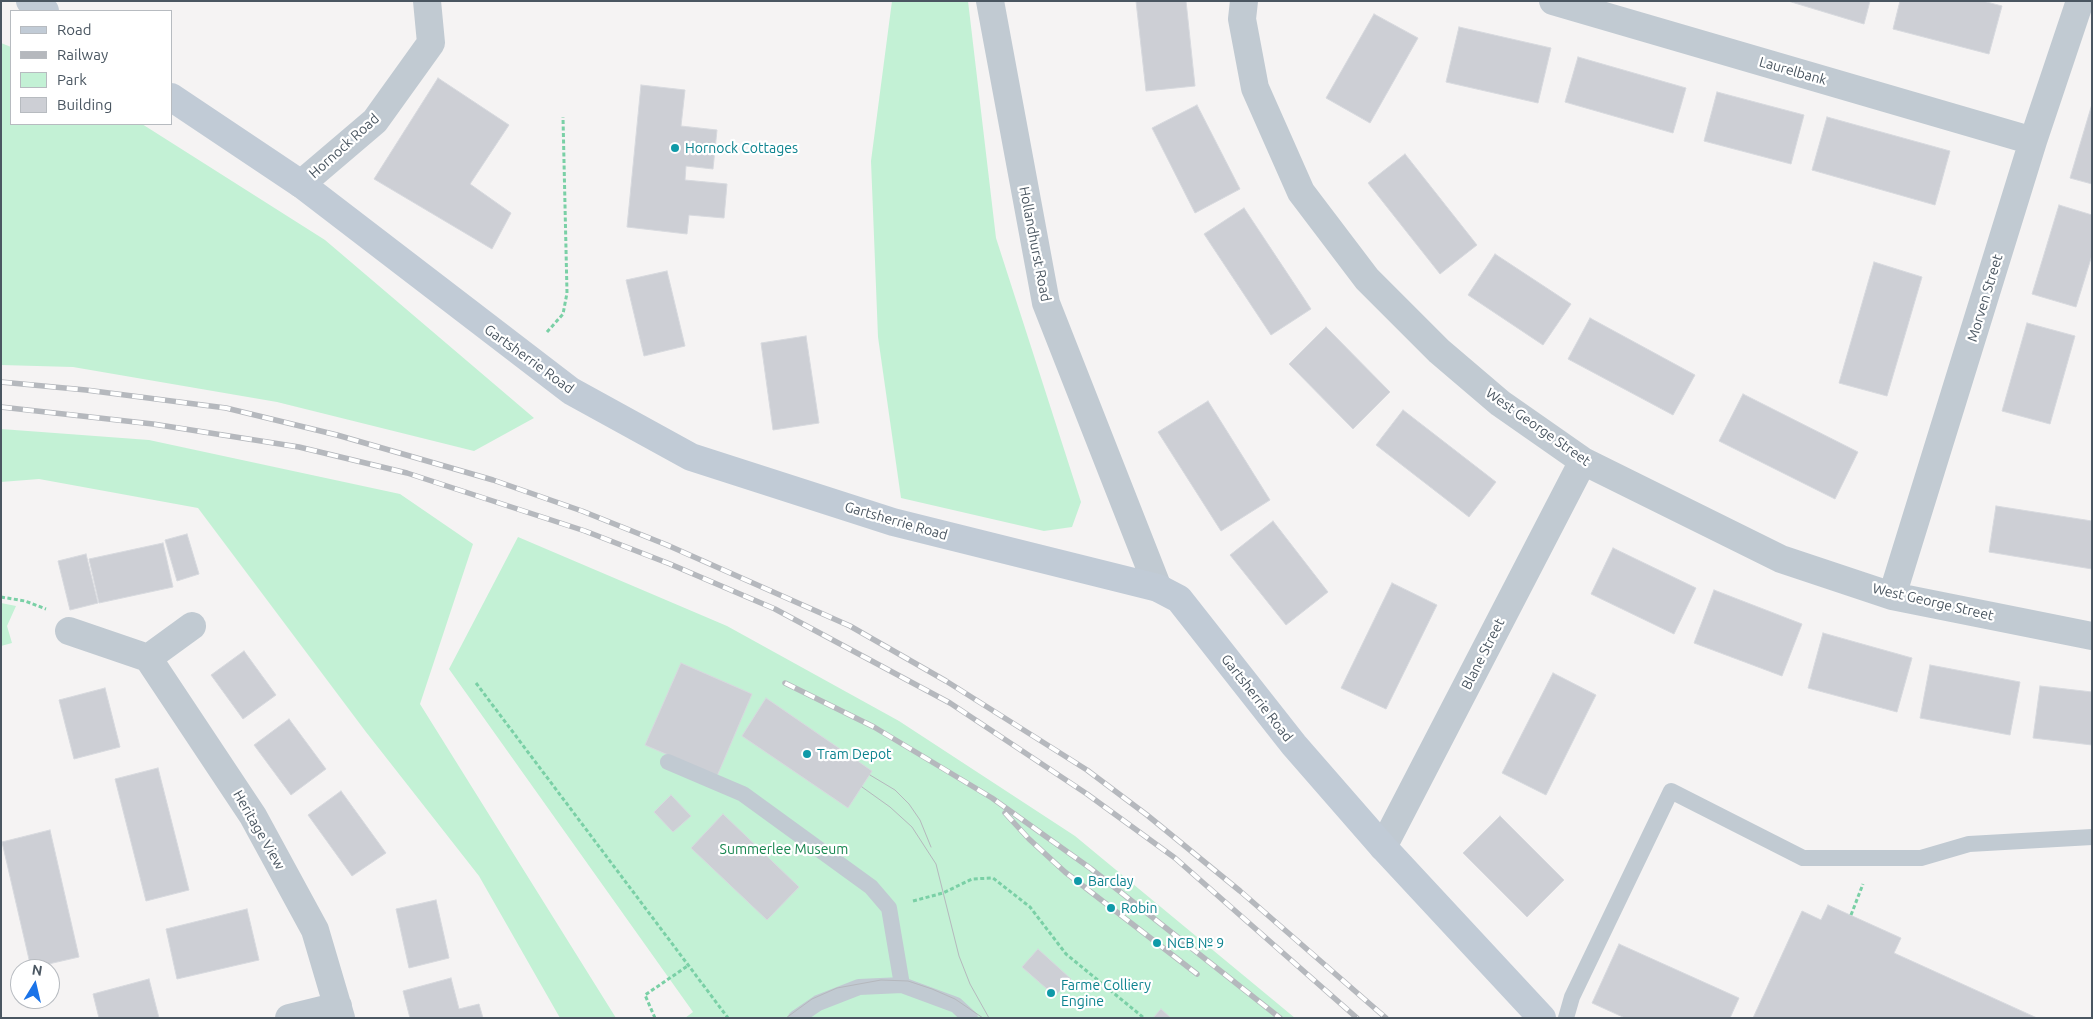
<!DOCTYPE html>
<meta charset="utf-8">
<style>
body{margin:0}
#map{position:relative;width:2093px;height:1019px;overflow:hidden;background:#f5f3f3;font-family:Ubuntu,sans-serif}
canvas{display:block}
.frame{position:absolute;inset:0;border:2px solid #4a5661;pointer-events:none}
.legend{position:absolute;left:10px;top:10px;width:162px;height:115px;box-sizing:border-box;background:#fff;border:1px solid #b7bbc0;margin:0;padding:6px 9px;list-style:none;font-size:15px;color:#4a5661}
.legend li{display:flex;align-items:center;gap:10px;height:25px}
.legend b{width:25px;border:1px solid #b7bbc0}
.north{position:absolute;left:10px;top:959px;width:50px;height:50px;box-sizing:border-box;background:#fff;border:1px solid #b7bbc0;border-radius:50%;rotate:9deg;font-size:14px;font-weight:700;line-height:20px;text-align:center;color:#4a5661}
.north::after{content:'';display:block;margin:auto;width:18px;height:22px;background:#1a73e8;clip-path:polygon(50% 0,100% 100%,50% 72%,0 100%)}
</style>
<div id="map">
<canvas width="2093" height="1019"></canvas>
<div class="frame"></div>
<ul class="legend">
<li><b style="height:6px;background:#c1cbd6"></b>Road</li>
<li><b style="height:6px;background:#b5b8bd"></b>Railway</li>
<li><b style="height:14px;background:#c3f1d5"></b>Park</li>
<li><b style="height:14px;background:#cdcfd5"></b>Building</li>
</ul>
<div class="north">N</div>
</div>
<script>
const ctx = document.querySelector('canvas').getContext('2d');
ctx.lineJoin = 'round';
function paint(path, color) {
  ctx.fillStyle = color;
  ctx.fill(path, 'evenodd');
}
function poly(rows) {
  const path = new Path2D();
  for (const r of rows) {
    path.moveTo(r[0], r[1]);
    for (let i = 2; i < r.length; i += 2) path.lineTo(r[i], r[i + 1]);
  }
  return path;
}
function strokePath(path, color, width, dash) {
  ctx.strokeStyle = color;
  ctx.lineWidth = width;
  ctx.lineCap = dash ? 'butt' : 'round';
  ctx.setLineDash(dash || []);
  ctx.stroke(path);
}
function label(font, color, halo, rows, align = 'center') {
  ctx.font = font + ' Ubuntu,sans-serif';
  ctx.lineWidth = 4.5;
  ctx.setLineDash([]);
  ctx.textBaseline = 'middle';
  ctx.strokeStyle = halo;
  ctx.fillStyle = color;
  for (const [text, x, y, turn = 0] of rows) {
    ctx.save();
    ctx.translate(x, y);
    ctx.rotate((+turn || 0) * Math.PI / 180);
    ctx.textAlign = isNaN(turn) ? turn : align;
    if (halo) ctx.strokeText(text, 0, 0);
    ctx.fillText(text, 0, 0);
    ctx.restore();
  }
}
paint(poly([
 [892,1,968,1,996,238,1081,502,1072,527,1044,531,901,498,878,337,871,161],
 [1,43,11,47,11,124,142,124,325,240,534,418,474,451,277,402,73,367,1,365],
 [1,429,149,440,400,494,473,544,420,704,616,1018,560,1018,479,876,366,732,198,508,39,479,1,482],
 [518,537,727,626,899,721,1075,836,1295,1018,685,1018,693,1012,449,669],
 [1,603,16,606,7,626,12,643,1,646]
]), '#c3f1d5');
const building = poly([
 [1136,1,1186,1,1195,86,1146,91,1136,1],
 [1788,1,1870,1,1864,24,1788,1],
 [1900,1,1983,1,2002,6,1989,54,1893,29,1900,1],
 [1374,14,1418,38,1370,123,1326,98,1374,14],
 [1459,27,1551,48,1538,103,1446,82,1459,27],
 [1578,57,1686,88,1673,133,1565,102,1578,57],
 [438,78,509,125,470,184,511,213,492,249,374,179,438,78],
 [641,85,685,90,681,126,717,130,713,169,686,166,685,180,727,184,724,218,689,215,687,234,627,227,641,85],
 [1717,92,1804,115,1791,164,1704,141,1717,92],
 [2092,104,2092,184,2070,178,2092,104],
 [1197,105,1240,189,1195,213,1152,128,1197,105],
 [1827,117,1950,151,1935,205,1812,170,1827,117],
 [1405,154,1477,245,1440,274,1368,183,1405,154],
 [2059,205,2092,215,2092,255,2076,307,2032,294,2059,205],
 [1244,208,1311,309,1271,335,1204,234,1244,208],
 [1495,254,1571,304,1543,345,1468,295,1495,254],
 [1874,262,1922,277,1887,396,1839,383,1874,262],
 [667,271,685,346,644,356,626,280,667,271],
 [1590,318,1695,375,1673,415,1568,359,1590,318],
 [2027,323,2075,336,2050,424,2002,411,2027,323],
 [1326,327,1390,392,1353,429,1289,364,1326,327],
 [806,336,819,423,773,430,761,343,806,336],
 [1743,394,1858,452,1835,499,1719,441,1743,394],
 [1208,401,1270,500,1221,531,1158,432,1208,401],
 [1403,410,1496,482,1469,517,1376,445,1403,410],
 [1996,506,2092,521,2092,569,1989,552,1996,506],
 [1273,521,1328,592,1286,625,1230,555,1273,521],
 [187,534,199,574,177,581,165,540,187,534],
 [163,543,173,587,99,603,89,559,163,543],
 [1613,548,1696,588,1674,634,1591,594,1613,548],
 [86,554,98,603,70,610,58,561,86,554],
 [1392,583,1437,605,1386,709,1341,688,1392,583],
 [1714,590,1802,624,1782,676,1694,643,1714,590],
 [1823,633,1912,658,1897,712,1808,688,1823,633],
 [244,651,276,695,243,719,211,675,244,651],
 [681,663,752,694,717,776,645,745,681,663],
 [1930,665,2020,682,2010,735,1920,718,1930,665],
 [1553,673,1596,695,1546,795,1502,773,1553,673],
 [2040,686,2092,692,2092,745,2033,738,2040,686],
 [105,688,120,747,74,759,59,700,105,688],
 [766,698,872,771,848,808,742,736,766,698],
 [289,719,326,769,291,795,254,745,289,719],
 [158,768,189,890,146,901,115,779,158,768],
 [341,791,386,853,352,876,308,815,341,791],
 [671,795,691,816,673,832,654,812,671,795],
 [723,814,799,887,767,920,691,848,723,814],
 [1500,816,1564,880,1527,917,1463,853,1500,816],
 [50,830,79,957,31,968,2,842,50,830],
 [436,900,449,958,409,968,396,909,436,900],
 [1828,905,1901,938,1894,953,2037,1018,1753,1018,1802,911,1821,920,1828,905],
 [247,909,259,960,177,979,166,929,247,909],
 [1619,944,1739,998,1730,1018,1625,1018,1592,1003,1619,944],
 [1038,949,1071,979,1055,996,1022,967,1038,949],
 [451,978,459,1009,479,1004,483,1018,410,1018,403,991,451,978],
 [149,979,159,1018,99,1018,93,994,149,979],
 [1161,1009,1171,1018,1153,1018,1161,1009]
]);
paint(building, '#cdcfd5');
strokePath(building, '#d7d9de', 1);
strokePath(poly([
 [547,332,563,314,567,293,563,117],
 [1,597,25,601,46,609],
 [476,683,728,1018],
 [913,901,943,893,972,879,993,878,1030,907,1066,954,1144,1018],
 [1851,915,1863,884],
 [655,1018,645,995,689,965]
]), '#7ad0a6', 3, [4, 2.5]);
strokePath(poly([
 [668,762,743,794,871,887,889,908,902,985],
 [796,1018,818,1003,859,987,902,985,956,1005,970,1018],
 [1566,1018,1572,997,1671,791,1803,858,1921,858,1969,844,2092,837]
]), '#c1cad2', 16);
strokePath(poly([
 [990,1,1046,303,1158,588],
 [1244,1,1242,19,1255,88,1301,192,1367,279,1439,351,1500,403,1583,461,1781,559,1892,596,2092,636],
 [1553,1,2033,141],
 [301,184,375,121,431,43,427,1],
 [1892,596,2033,141,2080,1],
 [192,626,148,658,253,816,315,930,341,1018],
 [69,631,148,658],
 [1383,847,1583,461],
 [289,1018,338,1006]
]), '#c1cad2', 28);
strokePath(poly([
 [30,1,45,11],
 [171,97,301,184,571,391,691,457,893,522,1158,588,1179,599,1294,745,1383,847,1542,1018]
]), '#c1cbd6', 28);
strokePath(poly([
 [870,775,895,790,909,804,920,820,931,847],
 [862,787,890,807,912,827,936,864,959,956,970,984,989,1018],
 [786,1018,812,999,837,988,881,980,908,981,932,989,955,999,983,1018]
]), '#b5b8bd', 1);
const rail = poly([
 [1,382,86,390,226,408,337,435,493,480,582,511,667,545,850,626,946,681,1087,770,1147,815,1240,891,1386,1018],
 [1,407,153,424,299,447,407,473,585,531,670,564,775,609,950,703,1087,794,1175,858,1357,1018],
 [785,683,874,727,992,798,1090,868,1280,1018],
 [1005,813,1029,839,1065,872,1197,974]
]);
strokePath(rail, '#b5b8bd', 5.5);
strokePath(rail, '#fff', 4, [11]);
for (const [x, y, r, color] of [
 [675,148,5,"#0f9aa8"],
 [807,754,5,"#0f9aa8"],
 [1078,881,5,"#0f9aa8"],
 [1111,908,5,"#0f9aa8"],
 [1157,943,5,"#0f9aa8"],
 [1051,993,5,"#0f9aa8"]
]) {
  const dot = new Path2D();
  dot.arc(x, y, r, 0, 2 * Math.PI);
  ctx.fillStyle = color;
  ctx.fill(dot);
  strokePath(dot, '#fff', 2);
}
label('14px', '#4a5661', '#fff', [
 ["Laurelbank",1793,71,16],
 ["Hornock Road",344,146,-42],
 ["Hollandhurst Road",1035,244,79],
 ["Morven Street",1985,298,-73],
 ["Gartsherrie Road",529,359,36],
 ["West George Street",1538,427,35],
 ["Gartsherrie Road",896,521,16],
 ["West George Street",1933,602,13],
 ["Blane Street",1483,654,-63],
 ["Gartsherrie Road",1257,698,52],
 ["Heritage View",259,830,60]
]);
label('14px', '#0d838f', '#fff', [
 ["Hornock Cottages",685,148],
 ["Tram Depot",817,754],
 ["Barclay",1088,881],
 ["Robin",1121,908],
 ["NCB № 9",1167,943],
 ["Farme Colliery",1061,985],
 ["Engine",1061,1001]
], 'left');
label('14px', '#17864f', '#fff', [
 ["Summerlee Museum",784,849]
]);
</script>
